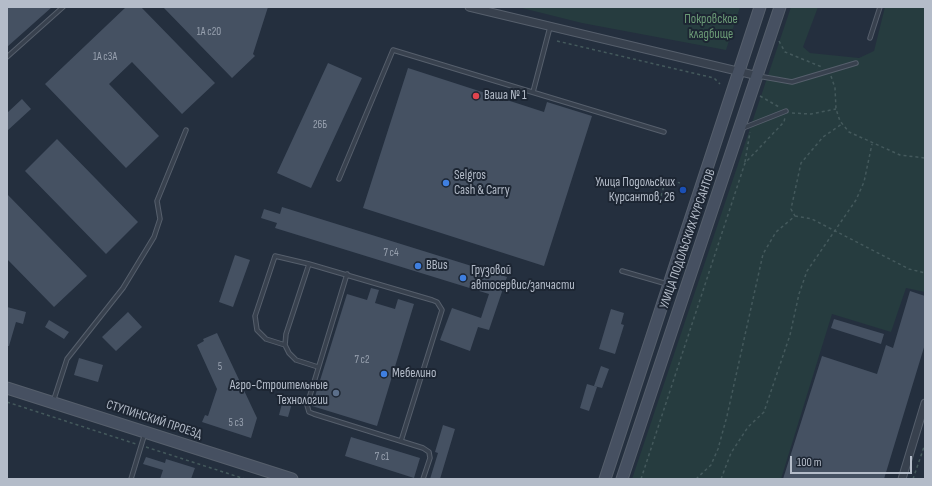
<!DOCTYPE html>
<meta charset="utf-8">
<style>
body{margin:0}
#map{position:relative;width:932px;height:486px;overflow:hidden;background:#242f3e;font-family:"Sofia Sans Condensed",sans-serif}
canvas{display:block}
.frame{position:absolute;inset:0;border:8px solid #b4bcc9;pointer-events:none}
.scale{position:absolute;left:790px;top:456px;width:122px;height:18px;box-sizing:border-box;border:2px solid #b4bcc9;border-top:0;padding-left:5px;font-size:12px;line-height:14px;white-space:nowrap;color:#b4bcc9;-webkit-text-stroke:3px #1d2633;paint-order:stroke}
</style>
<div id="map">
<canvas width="932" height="486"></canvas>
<div class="frame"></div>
<div class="scale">100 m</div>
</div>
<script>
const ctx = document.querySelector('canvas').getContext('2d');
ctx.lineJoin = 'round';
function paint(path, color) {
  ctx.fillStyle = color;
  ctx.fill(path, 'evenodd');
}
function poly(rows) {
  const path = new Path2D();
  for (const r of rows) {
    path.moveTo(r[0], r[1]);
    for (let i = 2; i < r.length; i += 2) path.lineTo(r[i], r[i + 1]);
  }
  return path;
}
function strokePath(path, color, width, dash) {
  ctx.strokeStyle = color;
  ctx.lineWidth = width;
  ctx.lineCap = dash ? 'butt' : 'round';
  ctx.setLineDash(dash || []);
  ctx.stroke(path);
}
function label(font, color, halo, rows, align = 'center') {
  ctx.font = font + ' "Sofia Sans Condensed",sans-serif';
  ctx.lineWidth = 4;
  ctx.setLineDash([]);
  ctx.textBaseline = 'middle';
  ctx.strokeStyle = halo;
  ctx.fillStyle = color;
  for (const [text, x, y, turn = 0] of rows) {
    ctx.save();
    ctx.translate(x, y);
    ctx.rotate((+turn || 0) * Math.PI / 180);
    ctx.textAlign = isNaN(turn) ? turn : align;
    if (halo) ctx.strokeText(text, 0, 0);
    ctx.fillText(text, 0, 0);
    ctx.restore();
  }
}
paint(poly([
 [518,7,740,7,726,50,582,23],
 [791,7,818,7,803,47,810,53,859,58,874,51,885,7,925,7,925,292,906,288,891,332,832,314,781,479,632,479]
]), '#263c3f');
paint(poly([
 [7,7,52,7,7,47],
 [126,7,141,7,215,83,182,114,132,62,109,84,159,136,126,168,45,84],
 [163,7,268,7,253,54,255,56,232,78],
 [328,63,362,78,311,188,277,173],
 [408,68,544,112,547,102,592,116,544,266,363,208],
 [22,99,31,109,7,131,7,113],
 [57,139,138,222,106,254,25,171],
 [7,194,87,276,54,307,7,259],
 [282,207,507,277,489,330,478,327,470,351,440,340,452,308,481,318,489,294,275,228,277,223,261,218,264,209,280,214],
 [235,255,250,260,233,307,219,302],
 [371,288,379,290,375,303,395,309,398,299,414,304,377,426,312,406,347,294,367,300],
 [910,291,925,296,925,344,884,479,783,479,822,356,877,374,886,345,893,348],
 [7,307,26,312,23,324,16,322,9,346,7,346],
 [611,309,624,313,621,324,624,325,615,354,599,349],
 [128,312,142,327,116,351,102,337],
 [834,319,884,334,881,344,831,328],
 [49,320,69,332,64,339,45,327],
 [217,333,257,418,251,438,202,422,205,415,208,416,217,389,197,345,204,341,203,339],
 [79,358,103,365,98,382,74,375],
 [601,366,609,369,602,388,594,386],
 [587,384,597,387,589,411,580,408],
 [283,400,292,403,288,417,279,415],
 [443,425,455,429,440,479,430,479,438,453,435,452],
 [351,437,420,458,414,478,345,456],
 [146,457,165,463,166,459,195,468,191,479,160,479,163,470,143,464]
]), '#455162');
const lane = poly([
 [870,38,880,7],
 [7,57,63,7],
 [758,76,792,82,856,63],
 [533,92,550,27],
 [743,128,786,111],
 [339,179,393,50,664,132],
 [622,271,667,284],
 [347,274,307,405,309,412,314,414,423,448,429,452,430,458,423,479],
 [285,345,266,339,257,330,255,316,275,256,309,264],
 [318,367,296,360,289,353,285,345,286,334,309,264,432,300,437,302,442,310,401,441],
 [53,402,67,359,123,288,154,237,160,219,157,201,186,130],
 [131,479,145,433]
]);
const street = poly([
 [469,7,758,76],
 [902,479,925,403]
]);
const secondary = poly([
 [7,388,292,479],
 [605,479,760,7],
 [622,479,780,7]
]);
strokePath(lane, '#565f6c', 5.5);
strokePath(street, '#565f6c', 9);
strokePath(secondary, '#565f6c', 13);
strokePath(poly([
 [557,41,714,78,720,84],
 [779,41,785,52,822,67],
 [831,76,835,88,836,109,840,121,849,132,900,155,925,158],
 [760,96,779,107],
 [792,113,811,114,836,109],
 [745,162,750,132],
 [661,196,666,179,680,183],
 [795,216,812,219,909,269,925,273],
 [7,402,136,444],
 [146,447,245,479],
 [641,479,745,163,784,122,785,117],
 [696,479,711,465,718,449,727,416,763,254,776,232,795,216,791,209,801,163,823,137,842,124],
 [721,479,731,453,748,427,764,412,790,335,799,294,807,271,856,200,864,182,872,144],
 [913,479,925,444]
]), '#44595c', 1.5, [3, 3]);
strokePath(lane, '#38414e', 3.5);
strokePath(street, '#38414e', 7);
strokePath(secondary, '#465061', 11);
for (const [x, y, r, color] of [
 [476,96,4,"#e0444e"],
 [446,183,4,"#3f7fe0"],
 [683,190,4,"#1a4fb4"],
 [418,266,4,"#3f7fe0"],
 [463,278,4,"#3f7fe0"],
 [384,374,4,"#3f7fe0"],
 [336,393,4,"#5c6f8a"]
]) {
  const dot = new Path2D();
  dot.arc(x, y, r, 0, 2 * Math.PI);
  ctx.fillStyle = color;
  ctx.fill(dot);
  strokePath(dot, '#1d2633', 1.5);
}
label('11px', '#98a1af', null, [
 ["1А с20",209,32],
 ["1А с3А",105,57],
 ["26Б",320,125],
 ["7 с4",391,253],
 ["7 с2",362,360],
 ["5",220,367],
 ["5 с3",236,423],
 ["7 с1",382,457]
]);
label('13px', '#6b9a76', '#1d2633', [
 ["Покровское",711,20],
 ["кладбище",711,35]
]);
label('13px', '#b4bcc9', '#1d2633', [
 ["Ваша № 1",484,96],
 ["Selgros",454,176],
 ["Cash & Carry",454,191],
 ["Улица Подольских",675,183,"right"],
 ["Курсантов, 26",675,198,"right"],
 ["BBus",426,266],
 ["Грузовой",471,271],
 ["автосервис/запчасти",471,286],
 ["Мебелино",392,374],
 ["Агро-Строительные",328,386,"right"],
 ["Технологии",328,401,"right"]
], 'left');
label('13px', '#b4bcc9', '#1d2633', [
 ["УЛИЦА ПОДОЛЬСКИХ КУРСАНТОВ",688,239,-71],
 ["СТУПИНСКИЙ ПРОЕЗД",154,420,18]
]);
</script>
